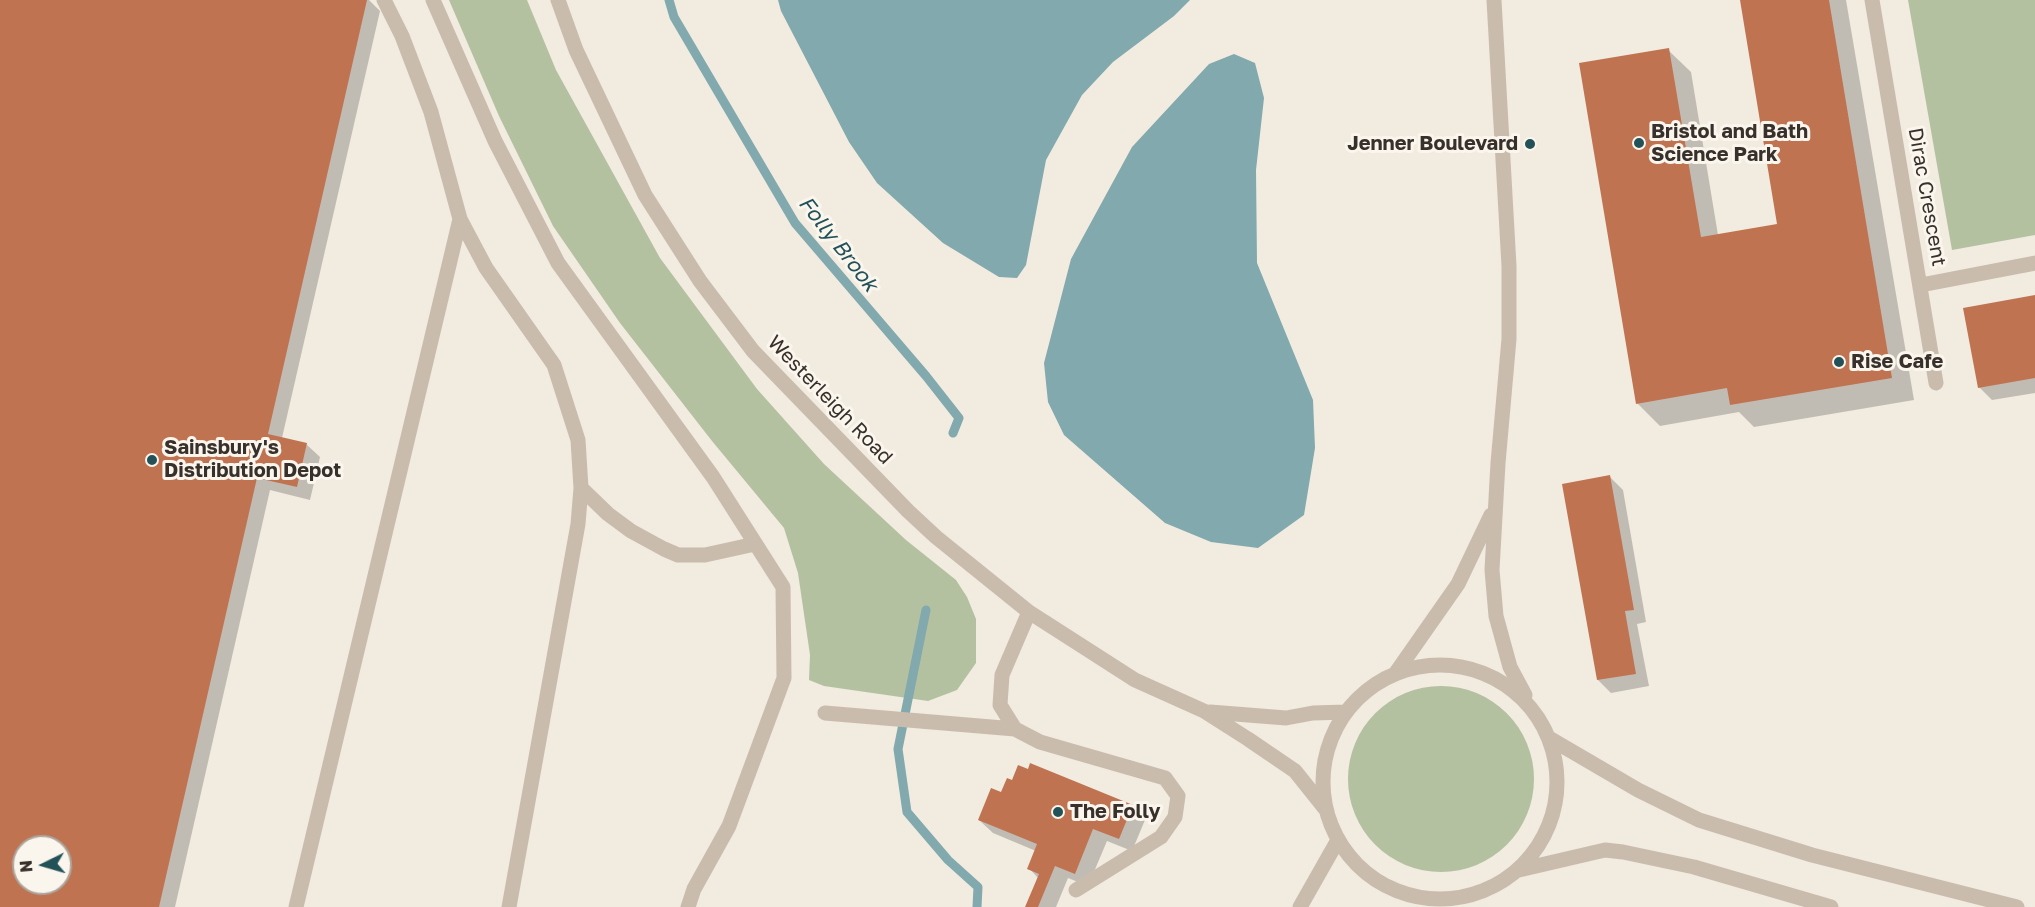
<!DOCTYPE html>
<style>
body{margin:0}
#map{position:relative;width:2035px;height:907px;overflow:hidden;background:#f2ebe0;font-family:"Golos Text",sans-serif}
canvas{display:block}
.north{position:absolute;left:12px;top:835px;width:60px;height:60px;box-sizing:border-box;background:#faf5ed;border:2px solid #aca69f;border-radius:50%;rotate:265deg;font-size:16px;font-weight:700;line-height:24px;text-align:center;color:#38302b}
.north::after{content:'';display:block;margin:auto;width:21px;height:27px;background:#225158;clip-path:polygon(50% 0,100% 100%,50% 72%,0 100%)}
</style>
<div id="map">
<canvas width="2035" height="907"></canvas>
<div class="north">N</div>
</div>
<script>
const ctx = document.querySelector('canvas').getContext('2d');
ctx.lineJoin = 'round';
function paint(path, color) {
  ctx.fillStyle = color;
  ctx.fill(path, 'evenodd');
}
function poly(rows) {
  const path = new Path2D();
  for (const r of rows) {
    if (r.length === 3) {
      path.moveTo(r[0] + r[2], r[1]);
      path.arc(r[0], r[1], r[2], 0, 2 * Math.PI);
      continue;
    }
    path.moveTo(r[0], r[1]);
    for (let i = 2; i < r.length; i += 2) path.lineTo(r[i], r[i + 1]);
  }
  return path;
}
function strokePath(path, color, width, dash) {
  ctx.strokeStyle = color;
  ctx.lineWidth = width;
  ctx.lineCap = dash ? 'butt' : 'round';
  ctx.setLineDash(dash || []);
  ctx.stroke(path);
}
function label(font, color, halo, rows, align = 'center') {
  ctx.font = font + ' "Golos Text",sans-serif';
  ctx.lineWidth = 6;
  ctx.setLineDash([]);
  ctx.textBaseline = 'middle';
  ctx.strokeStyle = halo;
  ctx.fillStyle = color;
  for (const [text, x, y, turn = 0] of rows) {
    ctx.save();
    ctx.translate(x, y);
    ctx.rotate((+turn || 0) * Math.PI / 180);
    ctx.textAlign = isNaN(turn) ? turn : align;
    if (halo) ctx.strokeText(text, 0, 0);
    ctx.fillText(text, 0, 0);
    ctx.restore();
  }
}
paint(poly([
 [449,0,527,0,556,70,660,258,757,389,824,464,906,540,956,580,967,597,976,619,976,663,957,690,928,701,824,686,809,680,810,655,798,573,784,528,712,441,620,323,553,226,499,116],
 [1908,0,2035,0,2035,235,1952,250],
 [1441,779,93]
]), '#b4c1a1');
paint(poly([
 [778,0,1190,0,1174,16,1113,62,1082,95,1046,160,1026,265,1017,278,999,277,943,243,877,183,849,142,781,11],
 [1234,54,1255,63,1264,98,1256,170,1257,263,1313,400,1315,448,1304,515,1258,548,1211,542,1165,523,1064,435,1048,402,1044,363,1071,259,1132,147,1209,64]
]), '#81a9ae');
paint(poly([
 [0,0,369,0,380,11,282,438,306,444,320,457,310,500,270,490,175,907,0,907],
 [24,847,60,847,60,883,24,883],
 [1741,0,1846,0,1914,400,1754,427,1739,412,1660,426,1637,403,1668,50,1691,72,1718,235,1779,225],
 [2035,296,2035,393,1992,400,1979,387],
 [1610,477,1623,490,1646,622,1637,624,1649,686,1611,693,1598,680],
 [1002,794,1132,807,1145,820,1132,851,1107,841,1088,886,1068,878,1056,907,1027,907,1038,878,1029,868,1036,851,993,833,979,820]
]), '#0003');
strokePath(poly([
 [669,0,674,17,795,223,926,376,959,418,953,433],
 [926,610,898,749,907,812,948,860,978,887,977,907]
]), '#81a9ae', 9);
paint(poly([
 [0,0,367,0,268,434,307,443,297,487,257,478,159,907,0,907],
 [24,847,60,847,60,883,24,883],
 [1740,0,1829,0,1892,378,1730,405,1727,388,1636,404,1579,63,1669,48,1701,237,1777,224],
 [2035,295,2035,378,1978,388,1963,308],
 [1610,475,1634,610,1625,611,1636,674,1597,680,1562,484],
 [1030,763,1133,805,1119,839,1093,829,1075,874,1055,866,1038,907,1025,907,1039,874,1027,869,1037,844,978,820,991,788,1001,792,1007,778,1012,780,1018,765,1028,769]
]), '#bf7351');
strokePath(poly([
 [384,0,402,36,431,112,460,219,486,268,554,365,578,440,581,488,578,524,509,907],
 [433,0,495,141,558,263,713,477,783,587,784,678,729,826,694,889,688,907],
 [558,0,576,50,645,195,700,281,753,351,908,511,936,537,1029,612,1135,680,1204,711,1248,739,1295,771,1327,811],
 [1494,0,1509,266,1509,339,1498,463,1492,570,1496,616,1510,667,1525,695],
 [1872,0,1936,383],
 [1921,285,2035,263],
 [581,488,608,514,631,531,664,549,678,555,705,555,755,544],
 [1440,782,117],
 [1395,674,1458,584,1491,515],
 [1210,712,1286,718,1313,713,1346,712],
 [825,713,1015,729,1040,742,1165,778,1178,796,1175,817,1161,837,1076,890],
 [1015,729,1000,705,1002,675,1029,612],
 [1549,738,1638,790,1699,820,1812,855,2017,907],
 [1519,870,1605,850,1623,852,1694,867,1831,907],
 [296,907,460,219],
 [1300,907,1338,840]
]), '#cabcad', 15);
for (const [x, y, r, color] of [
 [1639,143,6,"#225158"],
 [1530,144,6,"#225158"],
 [1839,362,6,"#225158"],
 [152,460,6,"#225158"],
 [1058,812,6,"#225158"]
]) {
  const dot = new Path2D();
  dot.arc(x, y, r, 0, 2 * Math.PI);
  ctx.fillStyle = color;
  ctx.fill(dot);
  strokePath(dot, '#faf5ed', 2);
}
label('bold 20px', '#38302b', '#faf5ed', [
 ["Bristol and Bath",1651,132],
 ["Science Park",1651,155],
 ["Jenner Boulevard",1518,144,"right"],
 ["Rise Cafe",1851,362],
 ["Sainsbury's",164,448],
 ["Distribution Depot",164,471],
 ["The Folly",1070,812]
], 'left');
label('20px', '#38302b', '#faf5ed', [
 ["Dirac Crescent",1927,197,80],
 ["Westerleigh Road",830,400,46]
]);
label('italic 21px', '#225158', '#faf5ed', [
 ["Folly Brook",838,244,52]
]);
</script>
